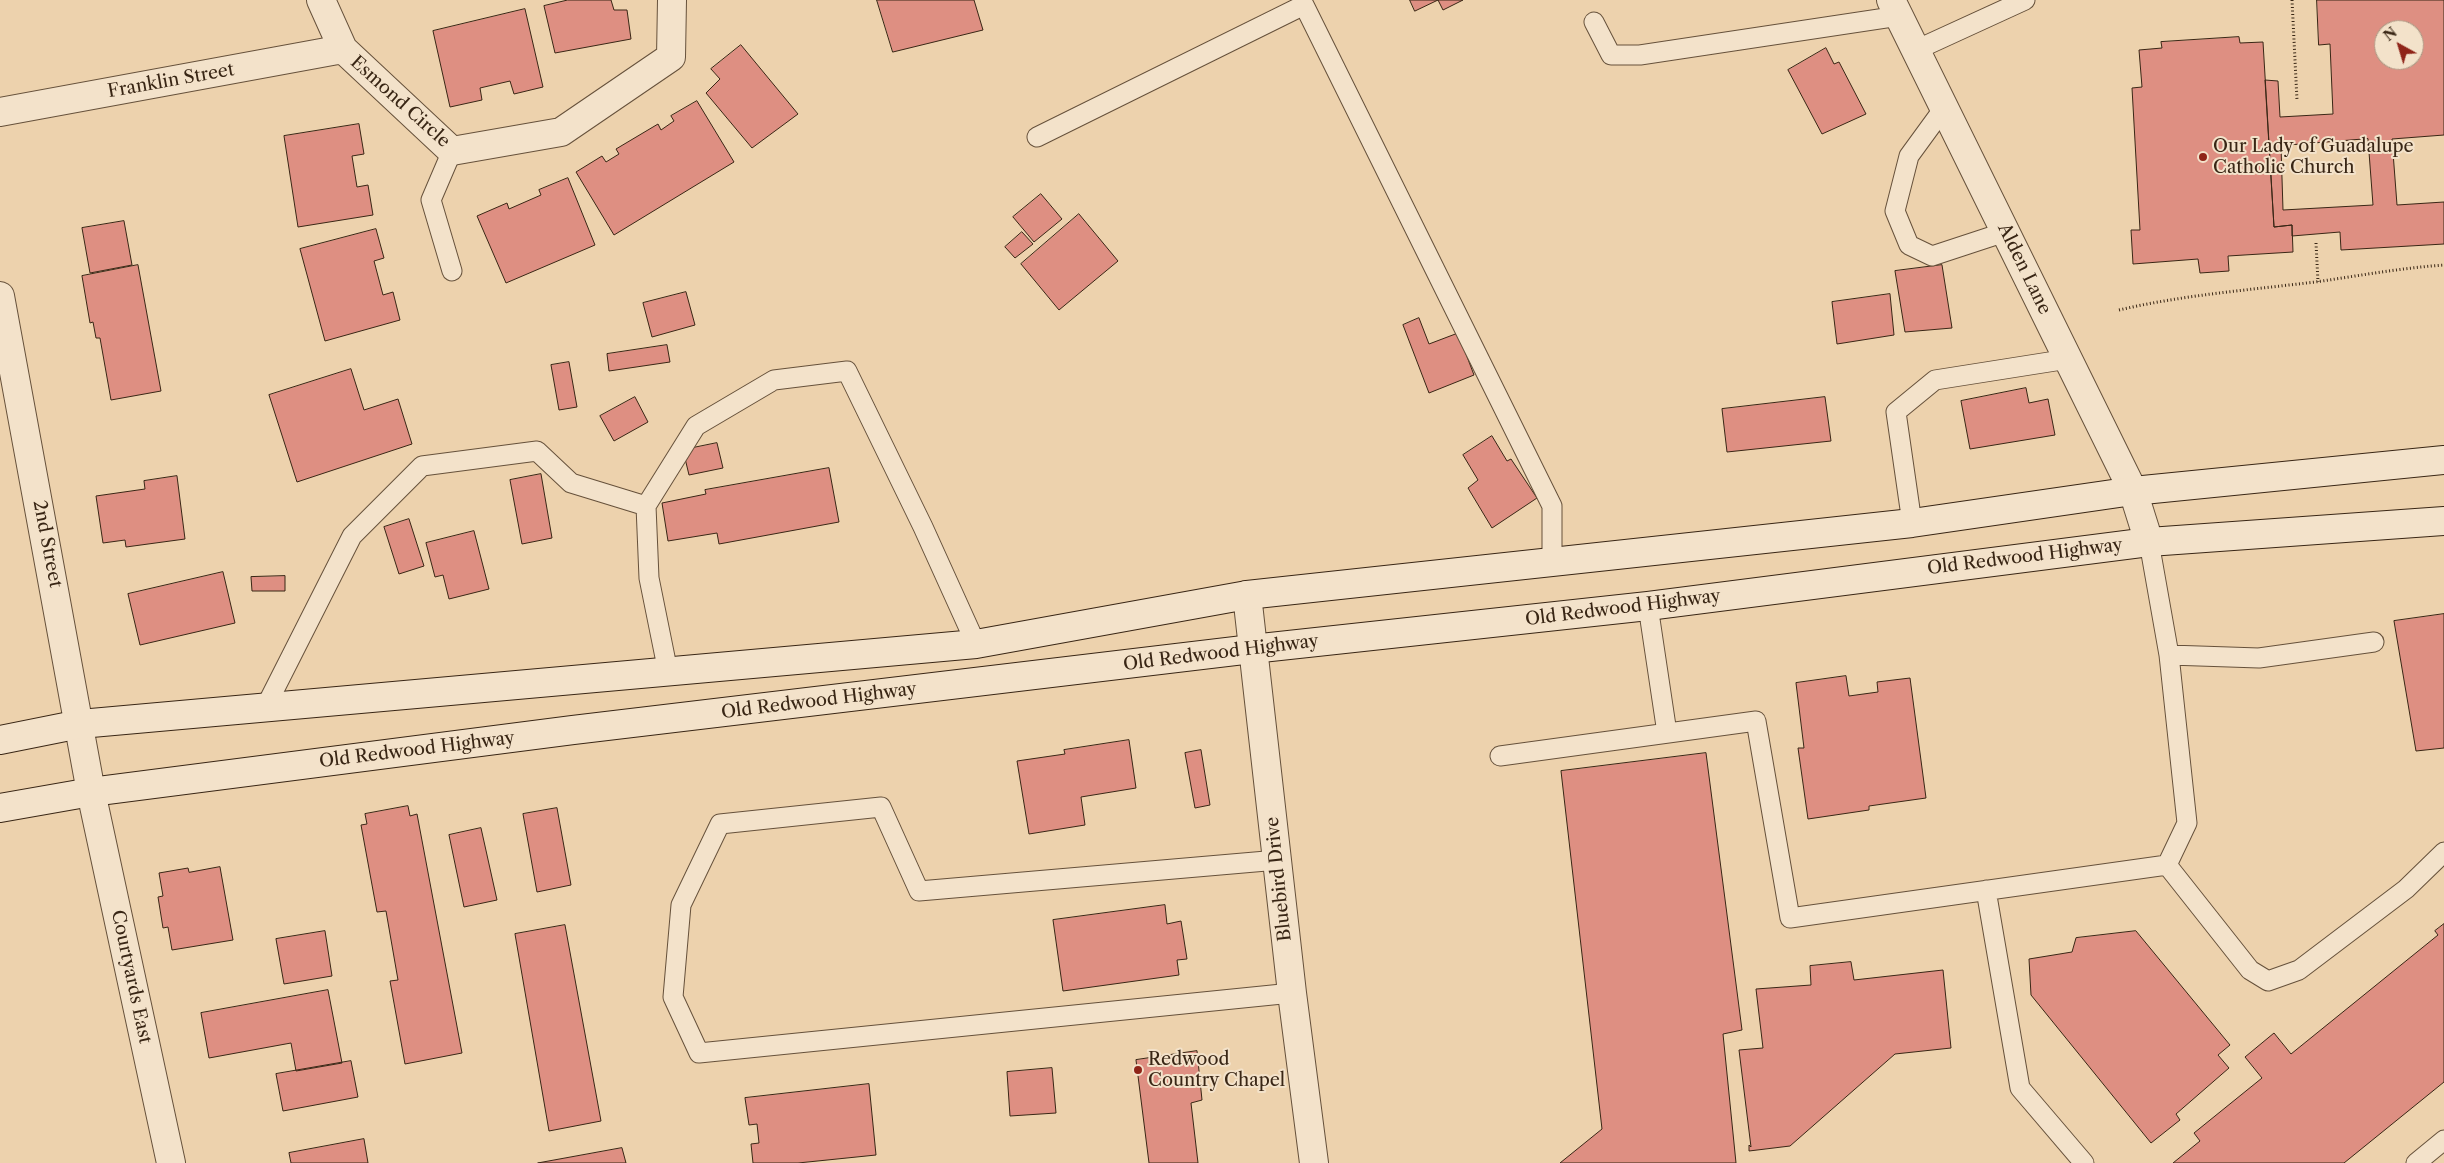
<!DOCTYPE html>
<html>
<head>
<meta charset="utf-8">
<style>
	body { margin:0 }
	#map { position:relative; width:2444px; height:1163px; overflow:hidden; background:#edd2ad; font-family:"Libre Caslon Text",serif }
	canvas { display:block }
	.north { position:absolute; left:2374px; top:20px; width:50px; height:50px; box-sizing:border-box; background:#f3e2ca; border:1px solid #a99782; border-radius:50%; rotate:321deg; font-size:14px; font-weight:700; line-height:20px; text-align:center; color:#392615 }
	.north::after { content:''; display:block; margin:auto; width:18px; height:22px; background:#8f2418; clip-path:polygon(50% 0,100% 100%,50% 72%,0 100%) }
</style>
</head>
<body>
<div id="map">
<canvas width="2444" height="1163"></canvas>
<div class="north">N</div>
</div>
<script>
const g = document.querySelector('canvas').getContext('2d');
g.lineJoin = 'round';
function fill(path, color) { g.fillStyle = color; g.fill(path, 'evenodd'); }
function trace(path, color, width, dash) { g.strokeStyle = color; g.lineWidth = width; g.lineCap = dash ? 'butt' : 'round'; g.setLineDash(dash || []); g.stroke(path); }
function label(font, color, halo, rows, align = 'center') {
  g.font = font + ' "Libre Caslon Text",serif'; g.lineWidth = 4; g.setLineDash([]); g.textBaseline = 'middle'; g.strokeStyle = halo; g.fillStyle = color; for (const [text, x, y, turn = 0] of rows) {
    g.save(); g.translate(x, y); g.rotate((+turn || 0) * Math.PI / 180); g.textAlign = isNaN(turn) ? turn : align; if (halo) g.strokeText(text, 0, 0); g.fillText(text, 0, 0); g.restore();
  }
}
const building = new Path2D(`
	M568,0H611L614,10H627L631,39L555,53L544,6Z
	M877,0H974L983,30L893,52Z
	M1410,0H1463L1443,10L1438,0L1415,11Z
	M2317,0H2444V135L2392,139L2397,205L2444,202V244L2341,250L2340,232L2292,236V225L2274,227L2265,80L2278,81L2280,117L2333,114L2330,44L2319,45ZM2384,30H2414V60H2384ZM2368,139L2373,205L2283,210L2281,146Z
	M525,9L543,87L514,94L510,81L480,88L482,100L450,107L433,31Z
	M2239,37L2240,43L2263,42L2274,227L2292,225L2293,252L2228,256L2229,271L2200,273L2198,259L2133,264L2131,230H2140L2132,88L2142,87L2139,50L2162,48L2161,42Z
	M741,45L798,114L752,148L706,93L720,79L711,69Z
	M1826,48L1834,64L1839,62L1866,114L1822,134L1788,70Z
	M697,101L734,162L614,235L576,172L602,156L606,162L619,154L616,149L658,124L661,130L674,121L671,116Z
	M359,124L364,154L352,156L357,187L368,185L373,215L298,227L284,136Z
	M568,178L595,245L506,283L477,216L507,203L509,209L541,195L539,190Z
	M1041,194L1062,219L1034,242L1013,217Z
	M1079,214L1118,261L1059,310L1021,264Z
	M124,221L132,265L90,273L82,228Z
	M376,229L384,258L374,261L383,295L393,292L400,320L325,341L300,249Z
	M1022,232L1033,244L1015,258L1005,247Z
	M138,265L161,391L111,400L100,338H96L93,322L90,323L82,276Z
	M1942,265L1952,328L1905,332L1895,271Z
	M686,292L695,325L652,337L643,303Z
	M1890,294L1894,335L1837,344L1832,302Z
	M1419,318L1429,344L1458,333L1474,375L1429,393L1403,325Z
	M667,345L670,362L609,371L607,354Z
	M569,362L577,407L559,410L551,365Z
	M351,369L364,410L398,399L412,444L297,482L269,395Z
	M2026,388L2029,403L2048,399L2055,435L1970,449L1961,401Z
	M635,397L648,422L614,441L600,416Z
	M1825,397L1831,441L1727,452L1722,409Z
	M1492,436L1507,461L1511,459L1537,498L1492,528L1468,488L1478,480L1463,455Z
	M717,443L723,468L689,475L683,450Z
	M829,468L839,522L719,544L717,533L668,541L662,503L706,494L705,490Z
	M541,474L552,538L522,544L510,480Z
	M177,476L185,539L126,547L125,540L103,543L96,496L145,489L144,481Z
	M409,519L424,566L399,574L384,527Z
	M474,531L489,589L449,599L443,575L435,577L426,543Z
	M223,572L235,623L140,645L128,594Z
	M285,576V591H252L251,577Z
	M2444,614V748L2416,751L2394,621Z
	M1846,676L1849,696L1878,692L1877,682L1910,678L1926,798L1869,806V810L1808,819L1798,748H1804L1796,683Z
	M1129,740L1136,788L1081,797L1085,825L1029,834L1017,761L1065,754L1064,750Z
	M1201,750L1210,805L1195,808L1185,753Z
	M1706,753L1742,1030L1723,1034L1736,1163H1560L1602,1129L1561,771Z
	M408,806L410,816L417,814L462,1053L405,1064L390,981L398,980L386,911L377,912L361,825L367,824L365,814Z
	M557,808L571,885L537,892L523,814Z
	M481,828L497,900L464,907L449,835Z
	M220,867L233,940L172,950L168,927L163,928L158,897L163,896L159,873L188,868L189,872Z
	M1165,905L1167,924L1181,921L1187,959L1177,960L1179,975L1063,991L1053,920Z
	M2444,924V1082L2344,1163H2173L2200,1141L2194,1133L2262,1078L2245,1057L2274,1033L2291,1054L2438,935L2435,931Z
	M565,925L601,1121L549,1131L515,934Z
	M325,931L332,976L284,984L276,939Z
	M2136,931L2230,1045L2218,1055L2229,1068L2176,1114L2180,1120L2151,1143L2031,995L2029,959L2072,952L2076,938Z
	M1851,962L1854,980L1943,970L1951,1048L1895,1054L1790,1146L1749,1151V1145L1751,1147L1739,1050L1763,1048L1756,989L1811,985L1810,966Z
	M328,990L342,1063L296,1071L291,1043L209,1058L201,1013Z
	M1197,1051L1202,1100L1191,1103L1198,1163H1149L1136,1060Z
	M351,1061L358,1097L283,1111L276,1074Z
	M1052,1068L1056,1113L1010,1116L1007,1072Z
	M869,1084L876,1155L798,1163H753L751,1144L759,1143L757,1124L749,1125L745,1098Z
	M364,1139L368,1163H291L289,1153Z
	M622,1148L626,1163H538Z`);
const path = new Path2D(`
	M2292,0L2297,100
	M2316,243L2318,282
	M2119,310C2183,295 2249,290 2315,282C2358,276 2400,268 2444,265`);
const lane = new Path2D(`
	M1594,22L1611,55H1640L1899,16
	M1916,50L2025,0
	M1944,108L1909,156L1895,211L1909,245L1932,256L2005,232
	M1037,137L1304,5L1552,506V562
	M452,271L431,200L452,151
	M1912,523L1896,412L1935,380L2068,359
	M2149,542L2169,655L2187,823L2167,865
	M1648,606L1667,733
	M2169,655L2259,658L2374,642
	M668,672L649,578L646,506L696,426L774,380L847,371L923,527L976,644
	M265,708L352,536L422,466L537,451L571,483L646,506
	M1500,756L1756,721L1790,918L2167,865L2250,970L2268,981L2299,970L2406,889L2444,852
	M1278,860L919,891L881,807L720,824L681,905L673,997L699,1053L1292,993
	M1986,890L2020,1088L2084,1163
	M2416,1163L2444,1140`);
const street = new Path2D(`
	M321,0L343,49L452,151L561,132L671,57L672,0
	M1891,0L2133,491L2149,542
	M0,112L343,49
	M0,296L91,792L171,1163
	M1247,595L1292,993L1314,1163`);
const secondary = new Path2D(`
	M0,740L80,724L976,644L1247,595L1912,523L2133,491L2444,460
	M0,808L91,792L573,730L1252,649L1648,606L2149,542L2444,521`);
const markers = [
	[2203,157,5,"#8f2418"],
	[1138,1070,5,"#8f2418"]
];
const streetNames = [
	["Franklin Street",171,81,-10],
	["Esmond Circle",400,102,42],
	["Alden Lane",2024,269,64],
	["2nd Street",47,544,79],
	["Old Redwood Highway",2025,557,-7],
	["Old Redwood Highway",1623,608,-7],
	["Old Redwood Highway",1221,653,-7],
	["Old Redwood Highway",819,701,-7],
	["Old Redwood Highway",417,750,-7],
	["Bluebird Drive",1279,879,-96],
	["Courtyards East",131,977,78]
];
const poiNames = [
	["Our Lady of Guadalupe",2213,147],
	["Catholic Church",2213,168],
	["Redwood",1148,1060],
	["Country Chapel",1148,1081]
];
fill(building, '#de8f82');
trace(building, '#392615', 1);
trace(lane, '#66513b', 21);
trace(street, '#66513b', 30);
trace(secondary, '#392615', 30);
trace(path, '#392615', 3, [1, 2.5]);
trace(lane, '#f3e2ca', 19);
trace(street, '#f3e2ca', 28);
trace(secondary, '#f3e2ca', 28);
for (const [x, y, r, color] of markers) { const dot = new Path2D(); dot.arc(x, y, r, 0, 2 * Math.PI); g.fillStyle = color; g.fill(dot); trace(dot, '#f3e2ca', 2); }
label('18px', '#392615', '#f3e2ca', streetNames);
label('18px', '#392615', '#f3e2ca', poiNames, 'left');
</script>
</body>
</html>
